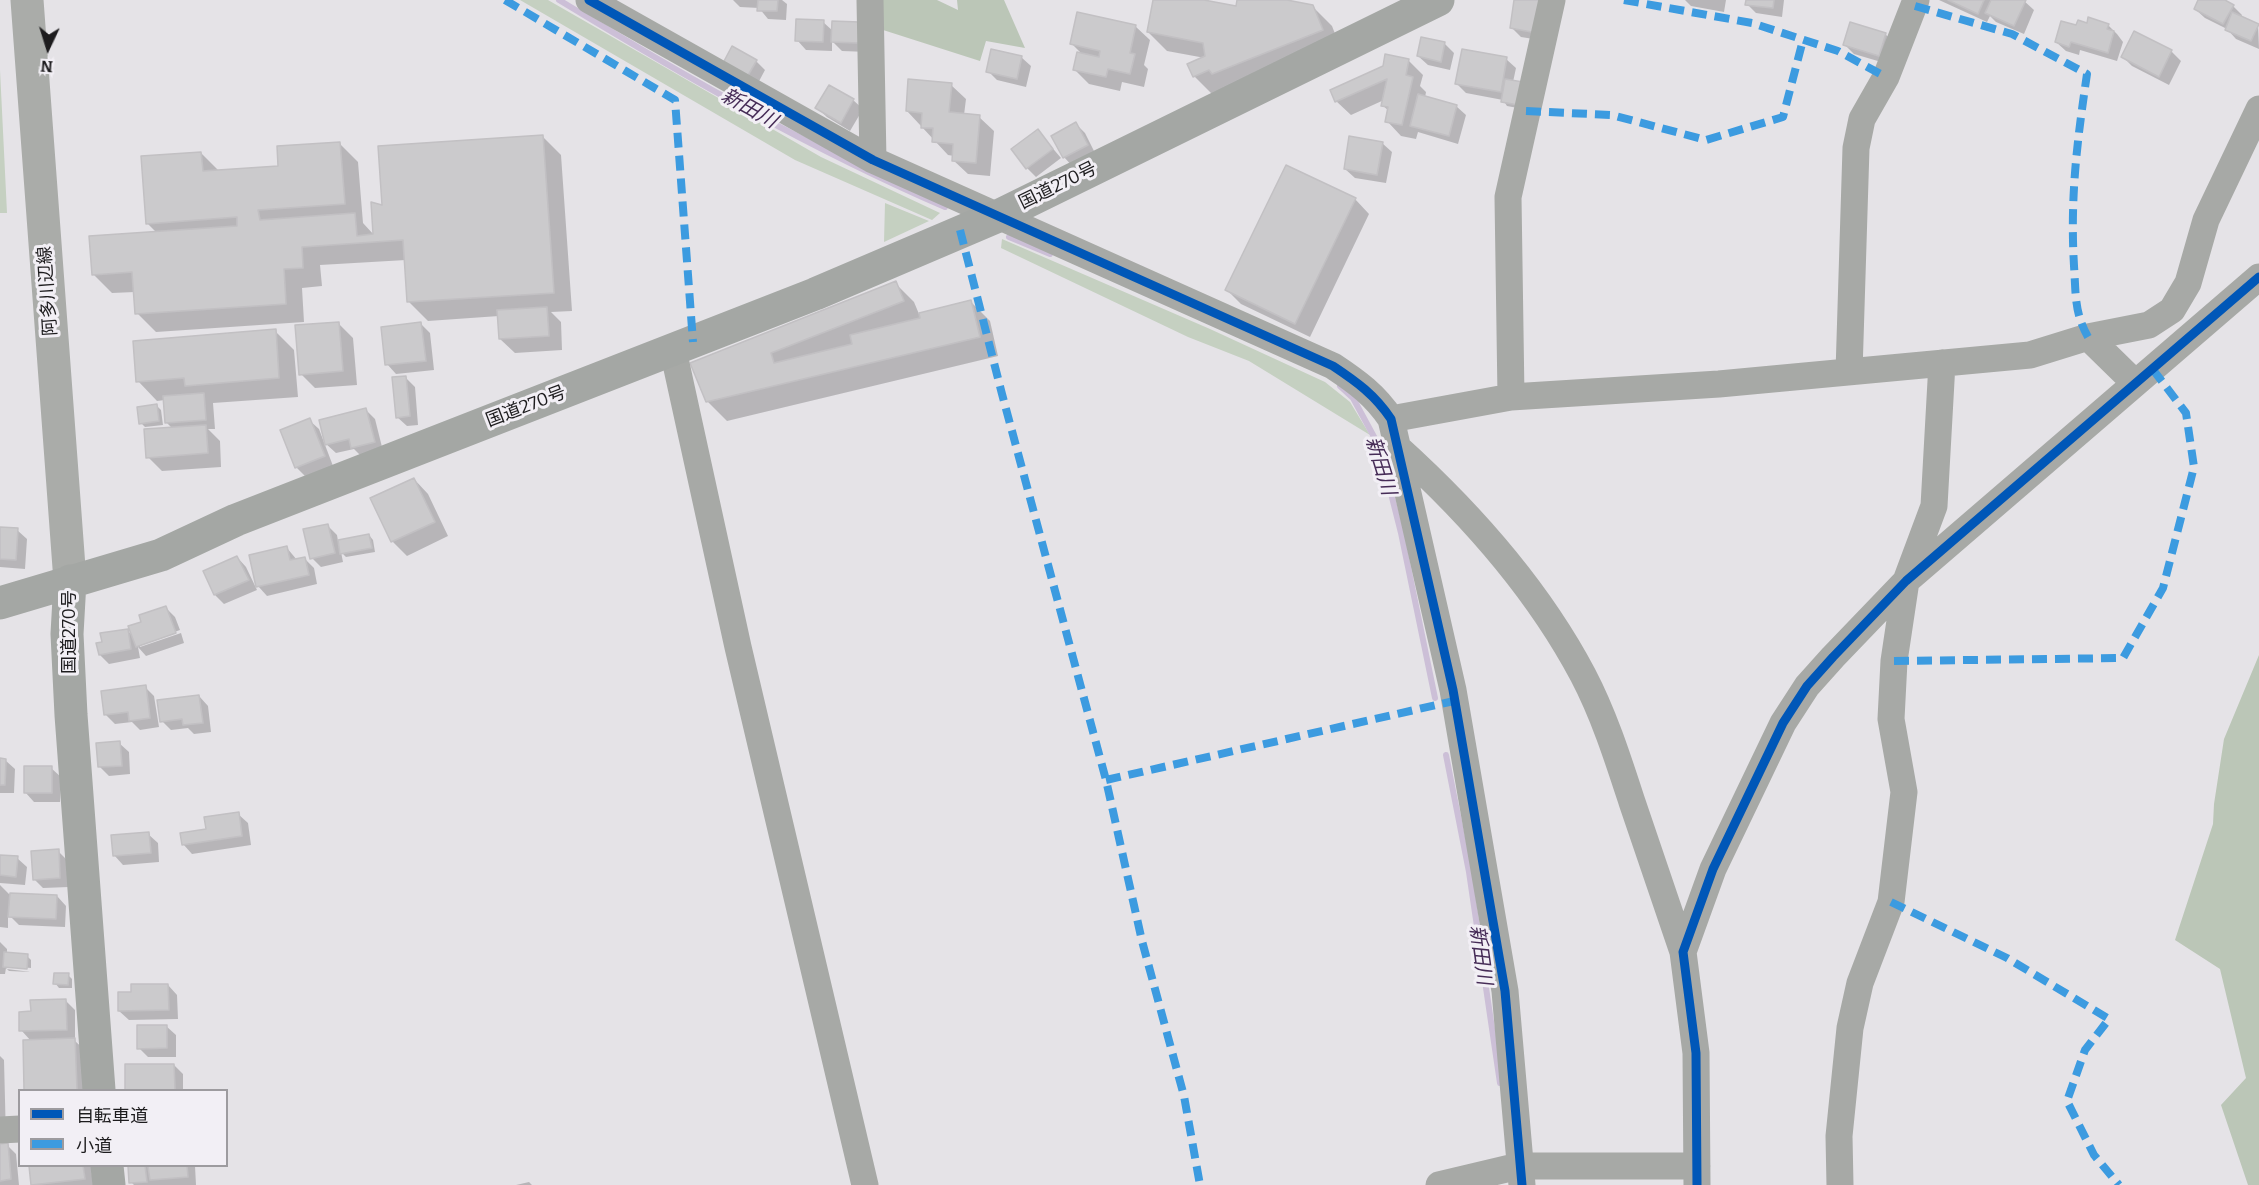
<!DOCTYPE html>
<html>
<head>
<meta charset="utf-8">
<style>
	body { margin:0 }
	#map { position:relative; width:2259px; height:1185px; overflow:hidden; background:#e5e3e7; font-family:Bitter,"Noto Sans JP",serif }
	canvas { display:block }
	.legend { position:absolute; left:18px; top:1089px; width:210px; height:78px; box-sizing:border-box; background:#f2eff5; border:2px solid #9d9b9f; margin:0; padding:8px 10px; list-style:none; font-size:18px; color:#1d1c1e }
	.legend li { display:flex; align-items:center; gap:12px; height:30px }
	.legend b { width:30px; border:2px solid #9d9b9f }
	.north { position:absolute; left:18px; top:18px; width:60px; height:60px; -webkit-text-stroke:4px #f2eff5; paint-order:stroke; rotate:184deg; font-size:16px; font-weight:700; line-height:24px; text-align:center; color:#1d1c1e }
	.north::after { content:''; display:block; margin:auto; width:21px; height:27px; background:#1d1c1e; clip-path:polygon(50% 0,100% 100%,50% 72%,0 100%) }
</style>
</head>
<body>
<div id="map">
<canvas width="2259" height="1185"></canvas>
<ul class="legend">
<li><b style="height:8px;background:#0057b8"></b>自転車道</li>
<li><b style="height:8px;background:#3c9be0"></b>小道</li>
</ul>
<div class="north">N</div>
</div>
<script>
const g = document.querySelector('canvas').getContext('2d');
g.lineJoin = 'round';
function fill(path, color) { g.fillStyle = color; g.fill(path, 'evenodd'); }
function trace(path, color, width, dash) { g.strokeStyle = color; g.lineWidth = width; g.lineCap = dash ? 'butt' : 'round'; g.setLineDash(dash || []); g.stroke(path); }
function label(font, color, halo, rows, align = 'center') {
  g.font = font + ' Bitter,"Noto Sans JP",serif'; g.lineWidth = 6; g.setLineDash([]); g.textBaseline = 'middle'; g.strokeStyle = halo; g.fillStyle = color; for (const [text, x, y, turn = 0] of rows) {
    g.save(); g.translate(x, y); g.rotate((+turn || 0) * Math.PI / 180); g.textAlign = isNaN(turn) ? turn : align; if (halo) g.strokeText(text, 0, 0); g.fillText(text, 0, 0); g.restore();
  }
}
const green = new Path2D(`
	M520,0H548L821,157L940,213L932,220L795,160Z
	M0,70L7,213H0Z
	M885,203L929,221L884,242Z
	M1002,239L1210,329L1325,382L1350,402L1370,435L1249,361L1188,337L1001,248Z`);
const forest = new Path2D(`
	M880,0H937L958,10L957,0H1004L1025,48L986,41L980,61L880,29Z
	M2259,655V1185H2248L2221,1105L2246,1078L2220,969L2175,940L2213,824L2214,804L2224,739Z`);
const shadow = new Path2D(`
	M733,0H782L787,4L786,20L768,19L759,8L740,7Z
	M1154,0H1196L1237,8L1238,0H1279L1312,6L1332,26L1341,49L1213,95L1194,76L1205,58L1167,51L1148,32Z
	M1516,0L1546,41L1521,37L1511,27Z
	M1685,0H1726L1724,12L1691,6Z
	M1747,0H1784L1782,17L1756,13L1747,4Z
	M1939,0H2023L2034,10L2024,34L1996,22L1990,16L1987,22Z
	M2200,0H2222L2233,6L2242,15L2241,18L2258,25L2259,49L2236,39L2227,29L2205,18L2195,9Z
	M823,22L833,31L859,23L868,52L842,51L832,41V51L806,50L797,40Z
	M2088,25H2108L2117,34L2123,42L2117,61L2080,50L2079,55L2066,51L2056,42L2077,27Z
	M1135,26L1150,40L1144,65L1148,69L1144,87L1122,82L1120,91L1089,84L1075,70L1083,55L1071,43Z
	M2135,33L2172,52L2181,61L2169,85L2132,66L2123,57Z
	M1885,34L1895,43L1888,64L1854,54L1845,45Z
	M1444,43L1454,53L1450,70L1428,65L1418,56Z
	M1021,57L1031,66L1026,87L997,80L988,71Z
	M1506,59L1516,68L1513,82L1523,109L1507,106L1503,100L1466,93L1457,84Z
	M1408,60L1423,75L1420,86L1426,92L1425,98L1456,106L1466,115L1458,144L1418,132L1416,139L1401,136L1387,121L1389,111L1382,105L1384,100L1351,115L1336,101Z
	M756,61L765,70L757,85L734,72Z
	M951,85L966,99L964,115L979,117L994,131L990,176L968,174L953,160L954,156L948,155L907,111Z
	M853,100L863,109L850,131L827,117L817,108Z
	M1076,124L1085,133L1096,155L1073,167L1064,157Z
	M1038,131L1061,158L1036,177L1027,168Z
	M542,136L561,155L572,311L551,312L561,322L562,350L515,353L500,339L499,316L428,321L409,302L406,260L320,265L322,286L302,288L304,322L156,332L137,313L135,292L112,293L93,274L157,233L147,223L201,153L219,171L279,167L339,143L358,162L363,223L374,235L384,207Z
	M1382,143L1392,152L1386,183L1355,178L1345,169Z
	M1355,199L1369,214L1310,337L1241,304L1227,290Z
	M895,283L914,302L919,314L971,302L990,321L998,356L727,421L708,402L692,363Z
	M338,323L353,338L357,385L315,388L301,374Z
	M421,324L430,333L434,370L396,374L387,364Z
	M275,331L294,350L298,397L213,403L215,429H208L220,441L221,467L162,471L148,457L173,429L166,422L165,400L157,401L138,381Z
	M405,377L415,387L418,425L407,426L397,417Z
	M156,405L161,410L163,425L145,427L141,423Z
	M366,410L375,419L383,451L362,457L354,449L336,453L325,443Z
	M309,420L319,429L333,466L305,476L296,467Z
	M414,479L428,494L448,536L407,556L393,542L372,499Z
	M327,525L337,535L338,541L369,535L373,540L375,552L346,557L341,552L343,562L321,567L312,558Z
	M0,529L17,530L27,539L25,569L0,567Z
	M287,548L297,560L304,558L314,568L317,584L267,596L258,586Z
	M237,557L246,567L257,590L224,604L215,595Z
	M166,608L175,617L180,630L140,644V647L181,633L184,643L146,656L138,647L140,658L109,664L100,655L127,630L133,636L143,623Z
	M145,687L154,696L159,727L140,730L132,722L115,724L105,714Z
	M199,696L208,706L211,732L194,734L188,728L171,730L162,721Z
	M119,743L129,752L130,774L109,776L99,766Z
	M0,760H5L15,769L14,793H0Z
	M51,768L61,777L60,802H34L25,792Z
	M238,814L248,823L251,845L192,854L183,844Z
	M148,834L158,843L159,862L123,865L114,855Z
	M58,851L67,860L69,887L43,888L34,879Z
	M0,856L17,858L27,867L25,885L0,883Z
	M0,885L9,894L57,896L66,906L65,927L19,925L8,914V928L0,927Z
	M0,942L7,949V954L27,956L31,960V968L7,966V969L31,972L9,971L6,968L5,974H0Z
	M68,975L72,979V988H59L55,983Z
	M168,985L177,995L178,1019L129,1020L119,1011L133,994Z
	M66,1001L75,1010V1041L89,1054L90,1090H26L25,1041H31L21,1030L32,1013Z
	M166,1026L176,1035V1057H148L139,1048Z
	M0,1056L4,1060L6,1139H0Z
	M174,1065L183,1074V1090H127L126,1066Z
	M0,1145H7L16,1154L19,1185H0Z
	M30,1166H91L93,1185H33Z
	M129,1166H195L196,1185H134L131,1182Z
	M529,1182L532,1185H516Z`);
const stream = new Path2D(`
	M559,0C684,76 811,149 945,207
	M1009,237L1050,254
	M1340,386L1353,398L1379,446L1401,533L1435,698
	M1446,755L1469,872L1500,1083`);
const building = new Path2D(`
	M758,0H778L777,11H757Z
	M1153,0H1204L1236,6L1237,0H1287L1313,5L1323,30L1212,74L1209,70L1193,77L1187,64L1205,56L1203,43L1147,32Z
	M1514,0H1542L1537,33L1510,28Z
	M1746,0H1774L1773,8L1745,5Z
	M1948,0H1984L1978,14Z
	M1991,0H2026L2014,26L1985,13Z
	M2198,0H2225L2234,5L2223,24L2194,9Z
	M1077,12L1136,25L1130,53L1135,54L1130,74L1108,69L1106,77L1073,70L1077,52L1099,57L1100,51L1070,44Z
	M2232,12L2259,24L2251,41L2225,30Z
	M2088,17L2109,24L2107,29L2114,31L2108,53L2071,42L2069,47L2055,42L2061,21L2076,25L2078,20L2087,23Z
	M796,19L824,20L823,42L795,41Z
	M832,21L860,22L859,43L831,42Z
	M1850,22L1886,33L1879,56L1843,45Z
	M2134,31L2172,50L2159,77L2121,57Z
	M1421,37L1445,42L1441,62L1417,56Z
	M732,46L757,60L747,77L723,63Z
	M991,49L1022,56L1017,79L986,72Z
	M1462,49L1507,57L1501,92L1455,84Z
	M1385,54L1409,59L1406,75L1413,77L1402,125L1385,122L1388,107L1381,106L1387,79L1335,102L1330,90L1383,66Z
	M908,79L952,83L949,112L980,115L976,163L952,161L953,144L932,142L933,128H921L922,113L906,111Z
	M1505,79L1523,82L1519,105L1501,102Z
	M829,85L854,99L841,123L815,108Z
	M1418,94L1457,105L1449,136L1410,126Z
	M1076,122L1088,145L1063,158L1051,136Z
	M1038,129L1053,149L1026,169L1011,149Z
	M543,135L554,293L407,302L403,240L302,247L303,268L284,269L286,304L135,314L132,272L92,275L89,236L237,226V217L146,224L141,156L201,152L203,171L278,166L277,146L340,142L345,204L258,210L260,220L355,213L357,236L373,234L371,202L382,205L378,146Z
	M1349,136L1383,142L1377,175L1344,169Z
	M1286,165L1356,198L1295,324L1225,290Z
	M896,281L904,301L771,353L774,363L852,344L850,335L920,318L919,313L971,300L980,337L706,402L690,363Z
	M547,307L549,336L499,339L497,310Z
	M339,322L343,371L299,375L295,325Z
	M421,322L426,361L385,365L381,327Z
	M276,329L279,378L185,386L184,378L136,382L133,341Z
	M406,376L410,416L396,418L392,377Z
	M204,393L206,420L165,423L163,396Z
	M157,404L159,421L139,424L137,407Z
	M366,408L375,442L351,448L349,439L325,445L319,420Z
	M310,418L325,456L295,468L280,430Z
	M206,425L208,453L146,458L144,429Z
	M414,478L435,522L391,542L370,498Z
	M328,524L335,553L310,559L303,529Z
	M0,527L18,528L16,560L0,559Z
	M369,534L372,548L340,554L338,540Z
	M287,546L290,560L305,557L309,575L256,587L249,555Z
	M237,556L249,580L214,595L203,571Z
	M166,606L176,633L136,647L128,626L141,622L139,615Z
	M128,629L131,649L99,655L96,643L102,642L100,633Z
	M146,685L150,718L129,721L128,712L104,715L101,691Z
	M199,695L203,723L183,725L182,719L160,722L157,700Z
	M120,741L122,766L98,767L96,743Z
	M0,758L6,759L5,785H0Z
	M24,766H52V793H24Z
	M239,812L242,836L182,845L180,833L206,829L204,817Z
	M149,832L151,853L113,856L111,835Z
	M59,849L60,878L33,880L31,851Z
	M0,855L18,856L16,877L0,875Z
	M10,893L57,895L56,919L8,917Z
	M4,952L28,954L27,969L3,967Z
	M54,973H69L68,985L53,984Z
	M131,984H168L169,1010L118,1011V992H131Z
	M66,999L67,1030L19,1031V1012L31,1011L30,1000Z
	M137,1025H167V1048L137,1049Z
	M75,1038L77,1090H24L23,1040Z
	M125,1064H174L175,1090H125Z
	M8,1143L11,1179L0,1181V1144Z
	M29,1166H83L85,1179L31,1185Z
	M128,1166H145L147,1182L129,1183Z
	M148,1166H187L188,1177L150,1180Z`);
const minor = new Path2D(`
	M589,0L873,160L1333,366C1357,382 1375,395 1391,419L1453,690L1505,991L1522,1185
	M870,0L873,160
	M2088,337L2134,382
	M673,350L738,647L865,1185
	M1849,372L1856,148L1862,119L1886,77L1916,0
	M1511,397L1508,197L1552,0
	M1391,419L1511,397L1719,384L2030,355L2088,337L2149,325L2172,310L2188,283L2206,220L2259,109
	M1397,447C1470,513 1537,588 1583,675C1604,715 1618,759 1632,802C1649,852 1666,902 1683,952
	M0,1130L20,1129
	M1439,1185L1519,1166H1697
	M1697,1185L1696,1053L1683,952L1713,869L1783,723L1807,686L1833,657L1906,581L2259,277
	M1840,1185L1839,1136L1850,1028L1860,983L1891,902L1904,792L1891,719L1894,661L1906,581L1934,506L1942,363`);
const major = new Path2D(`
	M27,0L70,581`);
const highway = new Path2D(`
	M70,581L67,634L71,715L99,1090
	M0,603L161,555L236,520L815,294L998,216L1438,0
	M107,1166L109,1185`);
const quiet = new Path2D(`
	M505,0L675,100L693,342
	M1624,0L1752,23L1838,51L1886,77
	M1915,6L2012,34L2087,74C2077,142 2070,197 2074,266C2076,294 2074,312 2088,337
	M1526,111L1612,115L1706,140L1783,117L1803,40
	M960,230L1002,394L1106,780L1142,941L1184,1096L1200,1185
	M1894,661L2123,658L2163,588L2194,467L2186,413L2151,367
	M1106,780L1454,701
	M1891,902L2007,958L2109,1019L2085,1050L2067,1101L2094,1155L2119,1185`);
const cycleway = new Path2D(`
	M589,0L873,160L1333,366C1357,382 1375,395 1391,419L1453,690L1505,991L1522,1185
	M1697,1185L1696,1053L1683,952L1713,869L1783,723L1807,686L1833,657L1906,581L2259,277`);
const streetNames = [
	["国道270号",1058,186,-26],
	["阿多川辺線",48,291,-94],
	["国道270号",526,407,-21],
	["国道270号",70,632,-90]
];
const waterNames = [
	["新田川",749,109,29],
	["新田川",1380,466,73],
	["新田川",1480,955,82]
];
fill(green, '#c5d0c1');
fill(forest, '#bbc6b7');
fill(shadow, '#0003');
trace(stream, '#ccbfd7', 6);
fill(building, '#cbcacc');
trace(building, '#c2c0c3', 1.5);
trace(minor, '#a7a9a6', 27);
trace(major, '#aaaca9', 33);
trace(highway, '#a4a7a4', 33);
trace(quiet, '#3c9be0', 8, [15, 8]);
trace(cycleway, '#0057b8', 9);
label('18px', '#1d1c1e', '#f2eff5', streetNames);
label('italic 20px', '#462c57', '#f2eff5', waterNames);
</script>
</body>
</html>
